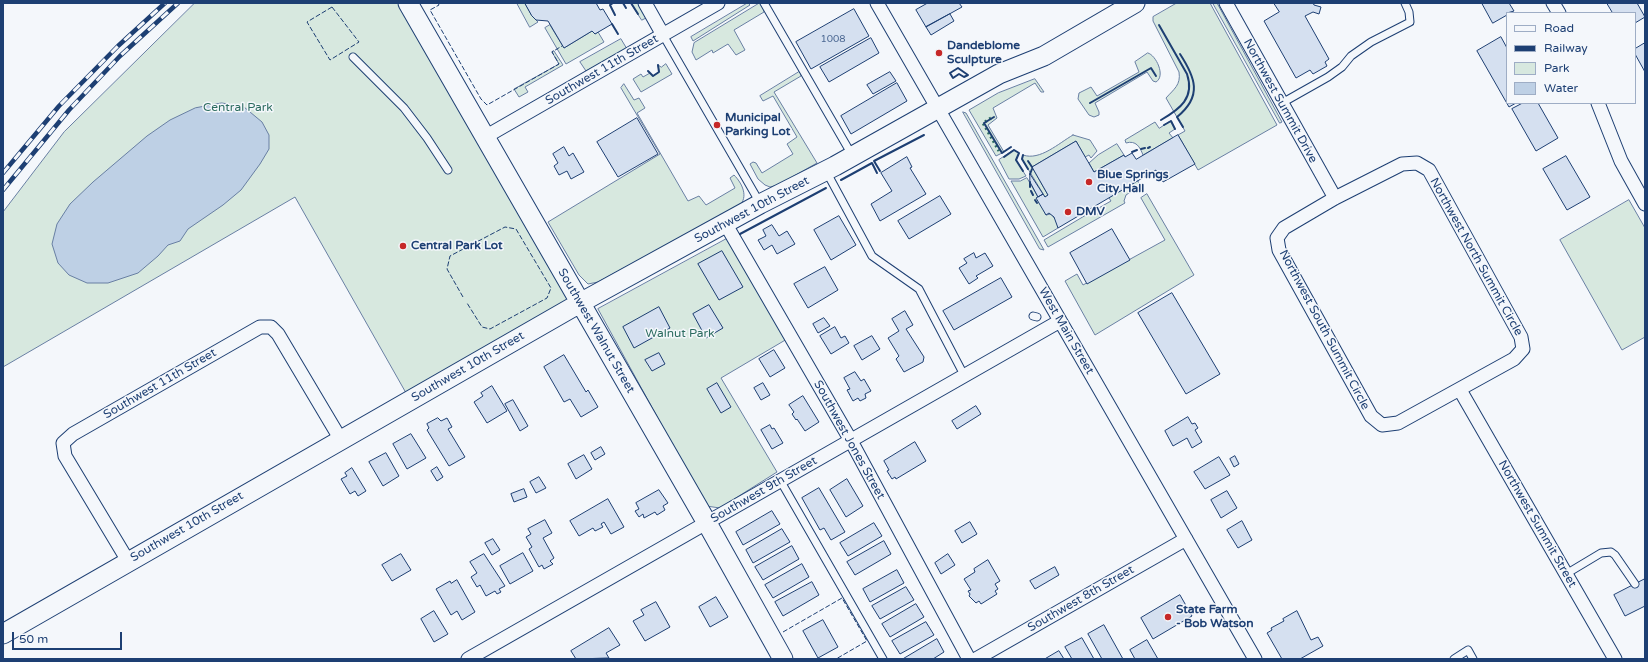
<!DOCTYPE html>
<html>
<head>
<meta charset="utf-8">
<style>
	body { margin:0 }
	#map { position:relative; width:1648px; height:662px; overflow:hidden; background:#f4f7fb; font-family:"Varela Round",sans-serif }
	canvas { display:block }
	.frame { position:absolute; inset:0; border:4px solid #1d3f73; pointer-events:none }
	.legend { position:absolute; left:1506px; top:12px; width:130px; height:92px; box-sizing:border-box; background:#f4f7fb; border:1px solid #9eadc5; margin:0; padding:5px 7px; list-style:none; font-size:12px; color:#1d3f73 }
	.legend li { display:flex; align-items:center; gap:8px; height:20px }
	.legend b { width:20px; border:1px solid #9eadc5 }
	.scale { position:absolute; left:12px; top:632px; width:110px; height:18px; box-sizing:border-box; border:2px solid #1d3f73; border-top:0; padding-left:5px; font-size:12px; line-height:14px; white-space:nowrap; color:#1d3f73; -webkit-text-stroke:3px #f4f7fb; paint-order:stroke }
</style>
</head>
<body>
<div id="map">
<canvas width="1648" height="662"></canvas>
<div class="frame"></div>
<ul class="legend">
<li><b style="height:5px;background:#f4f7fb"></b>Road</li>
<li><b style="height:5px;background:#1d3f73"></b>Railway</li>
<li><b style="height:11px;background:#d7e8df"></b>Park</li>
<li><b style="height:11px;background:#bed0e5"></b>Water</li>
</ul>
<div class="scale">50 m</div>
</div>
<script>
const g = document.querySelector('canvas').getContext('2d');
g.lineJoin = 'round';
function fill(path, color) { g.fillStyle = color; g.fill(path, 'evenodd'); }
function trace(path, color, width, dash) { g.strokeStyle = color; g.lineWidth = width; g.lineCap = dash ? 'butt' : 'round'; g.setLineDash(dash || []); g.stroke(path); }
function label(font, color, halo, rows, align = 'center') {
  g.font = font + ' "Varela Round",sans-serif'; g.lineWidth = 3; g.setLineDash([]); g.textBaseline = 'middle'; g.strokeStyle = halo; g.fillStyle = color; for (const [text, x, y, turn = 0] of rows) {
    g.save(); g.translate(x, y); g.rotate((+turn || 0) * Math.PI / 180); g.textAlign = isNaN(turn) ? turn : align; if (halo) g.strokeText(text, 0, 0); g.fillText(text, 0, 0); g.restore();
  }
}
const green = new Path2D(`
	M195,3H408L580,303L410,400L295,197L3,367V212L64,132Z
	M517,3H525L532,16L538,22L530,27Z
	M631,3H638L646,18L642,20Z
	M748,3L750,5L693,41L691,37Z
	M760,3L764,9V12L734,30L745,50L736,55L728,44L713,53L712,50L696,60L692,52L694,43Z
	M1177,3H1210L1277,125L1198,170L1178,135L1185,131L1166,98C1174,89 1181,85 1179,72L1153,21V17Z
	M1213,3H1217L1282,122L1280,123Z
	M550,25L564,48L592,31L595,34L598,32L604,42L566,64L545,28Z
	M621,39L627,49L586,71L580,62Z
	M554,51L563,65L525,87L528,92L519,97L514,89L559,64L552,52Z
	M1148,53C1156,55 1166,76 1156,82L1153,81L1147,72L1095,103L1099,112V115L1094,117L1089,115L1078,99L1079,93L1091,87L1097,96L1139,72L1135,62Z
	M666,64L672,74L641,92L633,79L641,74L643,77L650,73L653,76L659,72L658,65L661,67Z
	M799,72L801,74V76L774,92L817,163L778,185L770,187L765,185L758,179L750,164L753,162L756,163L762,173L793,154L787,144L797,137L773,96L763,101L760,96Z
	M1035,79L1044,92H1041L1035,83L993,108L997,118L988,125L1004,152L996,156L969,110L998,93Z
	M624,84L634,100L639,98L645,108L637,113L688,201L699,196L706,205L735,188L730,178L734,175C742,183 749,197 739,206L598,282L588,284L579,275L548,222L660,154L621,88Z
	M963,112L966,113L1044,250L1040,249Z
	M1171,121L1175,129L1169,133L1173,138L1143,155C1140,147 1136,140 1126,143L1125,140L1155,122L1159,128Z
	M1073,135L1090,140L1097,151L1091,158L1089,155L1085,157L1076,141L1032,167L1048,195L1045,197L1022,159L1023,155C1040,161 1059,143 1073,135Z
	M1117,144L1124,155L1094,172L1089,163L1098,155Z
	M1014,150L1019,153L1016,160L1026,176L1019,179H1009L999,160Z
	M1027,178L1038,197L1046,215L1051,214L1057,221L1058,228L1043,237L1011,181H1020Z
	M1138,181L1139,184L1138,187L1126,195L1124,201L1125,203L1048,247L1044,240L1091,212L1094,216L1099,213L1097,209L1111,201L1109,198Z
	M1147,194L1194,275L1095,335L1065,281L1077,274L1083,285L1165,240L1141,198Z
	M1629,200L1645,228V337L1622,350L1560,240Z
	M732,236L787,339L721,378L777,472L720,508L706,506L598,309Z`);
const water = new Path2D(`
	M222,103L244,107L262,122L269,135V149L260,164L241,190L223,205L188,229L180,241L168,245L158,256L138,273L108,283H87L69,275L58,263L52,244L57,224L70,204L93,182L147,136L170,120L195,108Z`);
const building = new Path2D(`
	M525,3H596L600,10L603,9L612,24L595,34L592,31L564,48L548,21L536,20L532,16Z
	M928,3H959L962,7L926,27L916,10Z
	M1274,3H1313L1314,5L1321,7L1319,14L1313,12L1305,16L1329,59L1325,62L1327,66L1313,74L1310,70L1296,78L1264,21L1279,12Z
	M1482,3H1509L1514,11L1507,13V15L1493,23Z
	M1607,3H1637L1645,17L1635,23V13H1613Z
	M854,9L869,36L811,69L796,42Z
	M950,14L954,21L931,35L926,27Z
	M1501,37L1507,48V103H1516L1509,107L1477,51Z
	M871,38L879,53L829,82L820,67Z
	M1645,43V72L1635,54V49Z
	M890,72L896,81L873,94L867,85Z
	M897,83L907,101L851,134L841,116Z
	M1523,103H1538L1558,138L1536,151L1512,109Z
	M637,118L658,154L618,177L597,142Z
	M1178,135L1195,164L1163,182L1156,170L1058,228L1054,217L1049,213L1046,215L1036,198L1043,194L1045,197L1048,195L1032,167L1076,141L1094,172L1124,155L1125,157L1132,153L1136,159Z
	M564,147L569,156L573,153L584,172L571,179L567,171L559,175L554,166L558,163L553,154Z
	M1566,156L1590,197L1567,210L1543,169Z
	M907,157L912,167L910,168L926,194L880,221L871,204L892,191L881,173Z
	M1030,174L1043,194L1038,197L1030,182Z
	M940,196L951,214L909,239L898,221Z
	M839,216L856,245L831,260L814,230Z
	M772,225L779,236L787,231L795,244L777,254L772,245L764,250L758,240L766,236L763,230Z
	M1112,229L1130,260L1087,284L1070,253Z
	M722,251L743,287L719,300L698,264Z
	M974,253L976,258L985,253L993,266L976,276L978,278L969,284L959,268L967,263L964,259Z
	M825,267L838,290L808,308L794,284Z
	M1001,278L1012,297L954,330L943,311Z
	M1172,293L1220,374L1186,394L1138,313Z
	M709,305L723,328L706,338L693,314Z
	M659,307L670,328L634,348L623,327Z
	M905,311L913,325L906,329L924,357L923,362L904,372L896,359L899,356L888,338L899,331L892,319Z
	M824,318L830,326L818,333L813,324Z
	M835,327L841,338L845,336L849,343L831,354L820,336Z
	M872,336L880,349L862,360L854,346Z
	M774,350L785,368L770,377L759,359Z
	M659,353L665,364L652,371L645,360Z
	M564,355L586,392L588,390L598,407L581,417L570,399L564,402L544,367Z
	M855,372L861,381L864,379L871,391L865,394L866,398L860,401L858,398L853,401L847,390L850,389L844,378Z
	M717,383L731,407L721,413L707,389Z
	M763,383L770,395L761,400L754,388Z
	M492,386L507,411L487,423L474,402L483,396L481,393Z
	M803,396L819,422L805,431L797,419L796,420L792,414L794,412L789,405Z
	M513,400L528,426L520,431L505,404Z
	M976,406L981,414L957,429L952,421Z
	M1188,417L1192,424L1195,423L1198,428L1195,430L1202,442L1192,448L1187,438L1173,446L1165,431Z
	M438,418L441,421L447,418L452,427L448,429L465,457L449,466L427,430L429,428L427,424Z
	M770,425L772,429L774,428L783,443L772,449L761,430Z
	M411,434L426,458L407,469L393,444Z
	M915,442L926,461L896,479L895,477L892,479L887,471L889,470L884,461Z
	M601,447L605,454L595,460L591,453Z
	M386,453L399,476L383,486L369,462Z
	M584,455L592,469L576,479L568,464Z
	M1235,456L1239,464L1234,467L1230,459Z
	M1219,457L1230,475L1205,489L1194,472Z
	M437,467L443,477L437,481L431,471Z
	M352,468L366,491L358,496L355,491L350,494L341,479L347,476L345,473Z
	M539,477L546,488L536,493L530,482Z
	M847,479L863,506L846,517L830,490Z
	M819,488L845,532L831,540L824,528L820,530L802,498Z
	M524,489L527,497L514,502L511,494Z
	M659,490L668,503L663,506L665,510L657,515L655,512L644,518L643,514L639,517L635,511L639,509L636,503Z
	M1227,491L1237,508L1221,518L1211,500Z
	M608,499L624,527L611,534L604,522L601,524L603,527L595,531L593,528L579,536L570,521Z
	M772,511L780,524L743,545L736,532Z
	M545,520L552,533L543,538L554,558L550,561L553,564L544,569L542,565L539,567L529,549L532,547L526,537L531,534L528,529Z
	M1242,521L1252,540L1238,548L1227,530Z
	M970,522L977,534L962,543L955,531Z
	M874,523L882,536L848,556L840,543Z
	M782,529L790,542L753,563L746,550Z
	M493,539L500,550L492,555L485,543Z
	M884,541L891,554L855,575L847,562Z
	M792,546L799,559L763,580L755,567Z
	M523,553L533,571L510,584L500,566Z
	M401,554L411,570L392,581L382,565Z
	M484,554L505,586L499,589L501,592L497,594L495,591L486,596L480,585L477,587L471,577L477,573L470,562Z
	M948,554L955,565L941,574L935,563Z
	M988,560L1000,581L995,584L998,589L995,591L997,594L981,604L979,601L976,603L969,596L970,594L968,591L971,590L964,579L975,572L974,569Z
	M802,564L809,577L773,598L765,585Z
	M1055,567L1059,575L1035,589L1030,581Z
	M897,570L904,583L870,602L863,589Z
	M1645,579V606L1625,616L1614,595Z
	M457,580L475,612L462,620L457,611L451,615L436,589L450,581L451,583Z
	M812,582L819,595L783,616L775,602Z
	M906,587L914,600L880,619L872,606Z
	M1180,595L1192,616L1153,639L1141,618Z
	M716,597L728,617L710,627L699,607Z
	M656,602L670,627L645,641L633,621L644,615L641,610Z
	M916,604L924,617L890,637L882,624Z
	M434,611L448,634L434,642L421,619Z
	M1297,611L1311,640L1318,637L1323,646L1300,659H1282L1267,633L1272,630L1271,628L1284,621L1283,619Z
	M823,620L838,647L818,658L803,631Z
	M926,622L934,635L900,654L892,641Z
	M1104,625L1123,659H1102L1088,634Z
	M609,628L620,645L606,653L609,658L576,659L571,651Z
	M1082,638L1094,659H1072L1065,647Z
	M937,639L944,652L933,659H903Z
	M1147,640L1158,659H1135L1130,650Z
	M1059,651L1064,659H1045Z`);
const lane = new Path2D(`
	M764,3L852,155
	M663,35L760,203
	M353,57L404,108L427,138L448,170
	M1282,103L1328,77L1342,67L1351,56L1371,42L1410,22L1409,12L1405,3
	M826,171L872,256L919,289L964,375
	M1033,316L1037,317
	M780,480L883,659
	M1566,574L1601,553L1611,552L1615,555L1635,584
	M1454,659L1468,650L1473,659`);
const street = new Path2D(`
	M645,3L663,35
	M877,3L1255,659
	M1226,3L1335,198
	M1553,3L1559,13
	M1598,103L1621,161L1645,204
	M485,137L718,3
	M1417,163L1429,170L1521,337L1523,349L1514,359L1398,423L1382,425L1371,416L1279,250L1277,238L1284,228L1335,198L1402,164Z
	M725,223L850,439L969,659
	M1460,390L1615,659
	M128,561L65,456L63,443L73,434L260,327H271L278,334L341,440
	M468,659L1060,321
	M976,659L1186,539`);
const secondary = new Path2D(`
	M408,3L707,523L783,659
	M3,634L580,303L760,204L835,166L999,74L1044,56L1135,3`);
const rail = new Path2D(`
	M3,173L59,106L118,46L165,3
	M3,190L69,110L120,56L178,3`);
const hedge = new Path2D(`
	M991,118L983,123L999,151`);
const fence = new Path2D(`
	M438,3L439,5L430,10L481,99L487,105L559,64L552,52L562,46
	M332,7L359,42L330,60L307,22Z
	M463,297L447,269L450,256L505,227L516,229L551,288L547,298L490,329L482,327L467,303
	M783,632L842,598L867,641L836,659`);
const wall = new Path2D(`
	M613,3L610,5L615,15
	M623,3L626,8
	M631,3L638,14
	M612,24L618,34
	M1159,25L1187,74C1195,98 1180,109 1161,120
	M1180,54C1195,77 1203,96 1177,117L1183,127
	M958,68L968,75L964,77L959,74L953,78L950,73Z
	M648,71L653,76L659,72L658,65
	M1090,103L1151,68L1156,76
	M994,117L984,123L1002,153L1011,147
	M1164,125L1171,121L1175,129
	M1148,148L1150,147
	M1141,149L1145,148
	M1132,152L1137,150
	M1023,155L1022,159L1028,169
	M1004,157L1014,150L1019,153L1016,160L1023,171
	M1028,161L1032,167
	M880,171L874,161L924,135
	M1030,174L1032,169
	M841,180L872,163L877,173
	M1030,182V187
	M1031,191L1033,195
	M1035,200L1037,203
	M740,234L826,188`);
const markers = [
	[939,53,4,"#c62828"],
	[717,125,4,"#c62828"],
	[1089,182,4,"#c62828"],
	[1068,212,4,"#c62828"],
	[403,246,4,"#c62828"],
	[1168,617,4,"#c62828"]
];
const numberNames = [
	["1008",833,39]
];
const poiNames = [
	["Dandeblome",947,46],
	["Sculpture",947,60],
	["Municipal",725,118],
	["Parking Lot",725,132],
	["Blue Springs",1097,175],
	["City Hall",1097,189],
	["DMV",1076,212],
	["Central Park Lot",411,246],
	["State Farm",1176,610],
	["- Bob Watson",1176,624]
];
const streetNames = [
	["Southwest 11th Street",602,70,-30],
	["Northwest Summit Drive",1280,101,61],
	["Southwest 10th Street",752,210,-28],
	["Northwest North Summit Circle",1476,257,61],
	["Northwest South Summit Circle",1324,330,62],
	["Southwest Walnut Street",596,331,60],
	["West Main Street",1066,331,60],
	["Southwest 10th Street",468,367,-30],
	["Southwest 11th Street",160,384,-30],
	["Southwest Jones Street",849,440,61],
	["Southwest 9th Street",764,490,-30],
	["Northwest Summit Street",1537,524,60],
	["Southwest 10th Street",187,527,-30],
	["Southwest 8th Street",1081,599,-30]
];
const parkNames = [
	["Central Park",238,108],
	["Walnut Park",680,334]
];
fill(green, '#d7e8df');
trace(green, '#687fa3', 1);
fill(water, '#bed0e5');
trace(water, '#687fa3', 1);
fill(building, '#d5e0f0');
trace(building, '#1d3f73', 1);
trace(lane, '#1d3f73', 9);
trace(street, '#1d3f73', 15);
trace(secondary, '#1d3f73', 21);
trace(lane, '#f4f7fb', 7);
trace(street, '#f4f7fb', 13);
trace(secondary, '#f4f7fb', 19);
trace(rail, '#1d3f73', 4.5);
trace(rail, '#f4f7fb', 3, [9]);
trace(hedge, '#2c6c60', 3, [2, 3]);
trace(fence, '#1d3f73', 1, [5, 2]);
trace(wall, '#1d3f73', 2);
for (const [x, y, r, color] of markers) { const dot = new Path2D(); dot.arc(x, y, r, 0, 2 * Math.PI); g.fillStyle = color; g.fill(dot); trace(dot, '#f4f7fb', 1.5); }
label('10px', '#4b6792', null, numberNames);
label('bold 12px', '#1d3f73', '#f4f7fb', poiNames, 'left');
label('12px', '#1d3f73', '#f4f7fb', streetNames);
label('12px', '#2c6c60', '#f4f7fb', parkNames);
</script>
</body>
</html>
